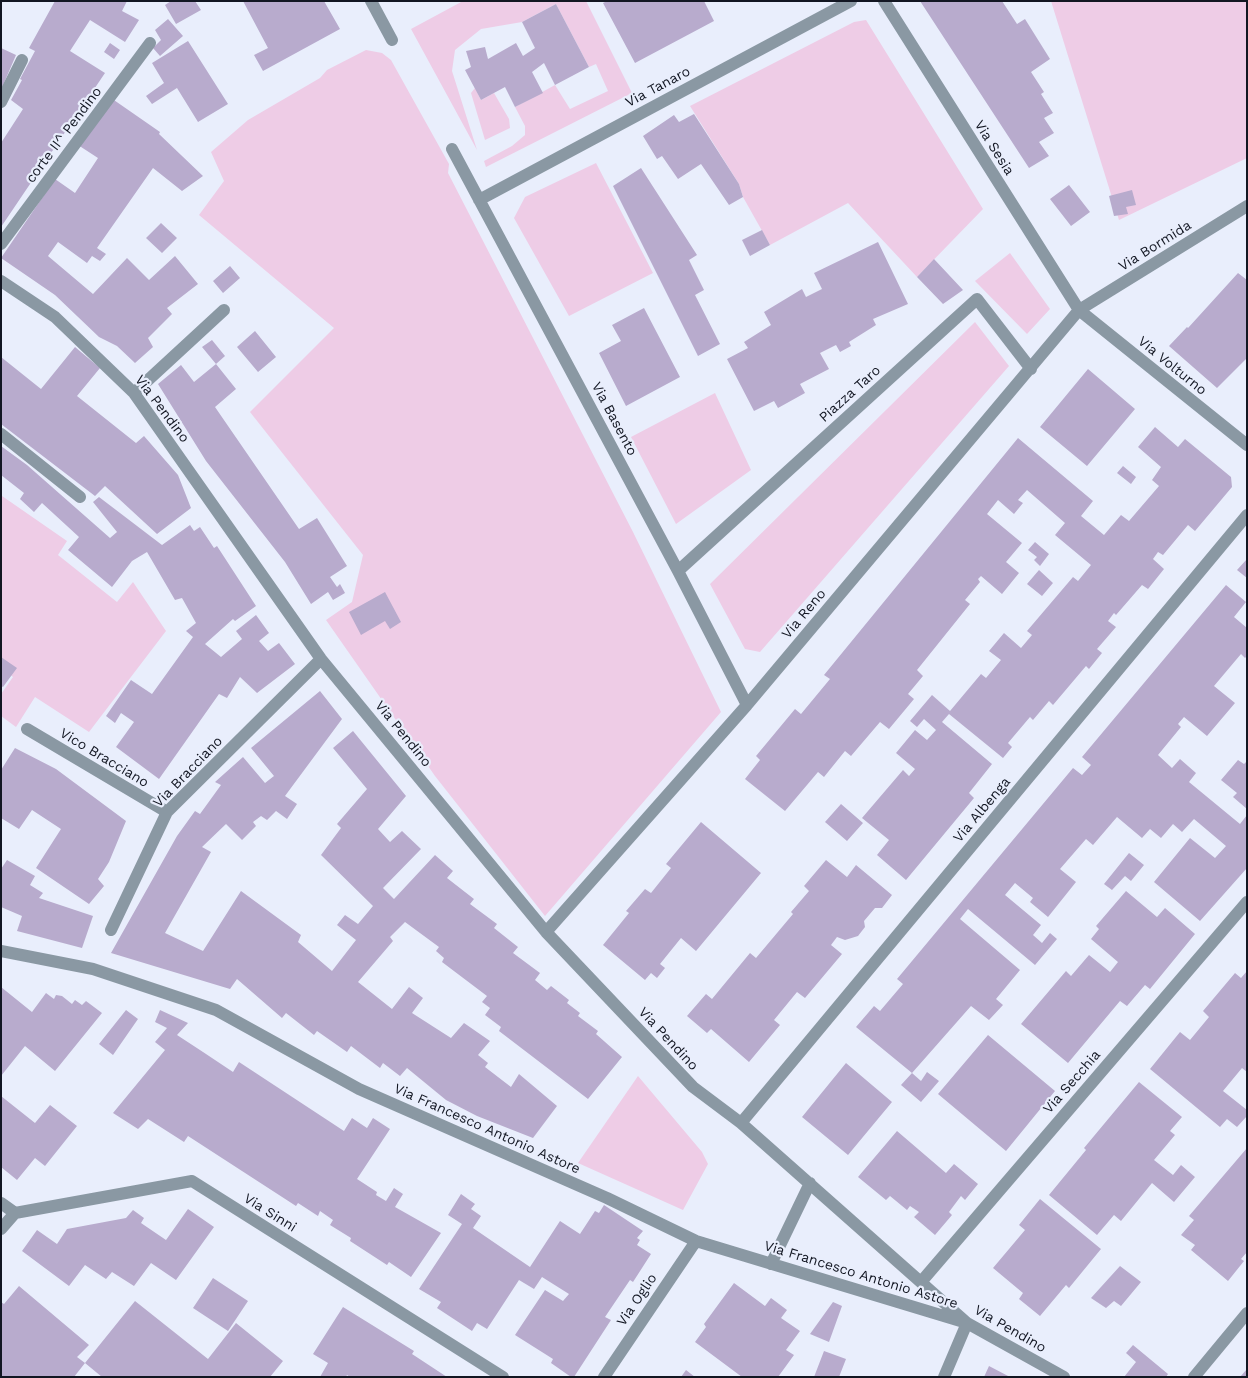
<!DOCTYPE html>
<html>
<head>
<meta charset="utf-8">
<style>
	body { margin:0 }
	#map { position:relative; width:1248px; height:1378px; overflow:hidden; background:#e9eefc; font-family:"Work Sans",sans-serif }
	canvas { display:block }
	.frame { position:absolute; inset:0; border:2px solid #121622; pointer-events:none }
</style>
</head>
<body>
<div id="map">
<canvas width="1248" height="1378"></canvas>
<div class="frame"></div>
</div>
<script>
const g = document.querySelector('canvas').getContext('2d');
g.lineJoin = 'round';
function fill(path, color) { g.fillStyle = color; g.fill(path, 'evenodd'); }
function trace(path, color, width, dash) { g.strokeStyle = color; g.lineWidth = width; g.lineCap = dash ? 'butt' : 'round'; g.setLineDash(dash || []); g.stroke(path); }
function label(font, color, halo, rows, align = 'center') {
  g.font = font + ' "Work Sans",sans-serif'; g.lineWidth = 4.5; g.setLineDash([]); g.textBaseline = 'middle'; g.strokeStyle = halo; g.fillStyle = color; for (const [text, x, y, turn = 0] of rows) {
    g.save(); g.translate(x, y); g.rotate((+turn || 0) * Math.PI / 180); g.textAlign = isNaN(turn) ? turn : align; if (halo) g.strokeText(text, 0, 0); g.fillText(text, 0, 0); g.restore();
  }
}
const green = new Path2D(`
	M463,1H586L632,93L486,167L484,161L512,146L525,135V126L515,107L555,85L570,109L608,91L596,64L589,67L556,4L522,22L481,29L455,50L452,71L477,150L411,29Z
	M1051,1H1247V158L1119,220Z
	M866,20L983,209L917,277L848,203L770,245L743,197L739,184L690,106L854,22Z
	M366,50L382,53L391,60L449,164L448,173L633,532L721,712L545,916L435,776L326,620L352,602L363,555L250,412L334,328L199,215L224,181L211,152L248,120L320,78L327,70Z
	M475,88L481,100L494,93L509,119L510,128L485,140L471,93Z
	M596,163L653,273L569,316L514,218L525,197Z
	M1010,253L1050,309L1027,334L975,281Z
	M975,322L1009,366L760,652L745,649L710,584Z
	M715,393L751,470L676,524L631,437Z
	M2,496L67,541L58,555L117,602L133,582L166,631L89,732L35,697L16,727L1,716V694L13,677L1,667Z
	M638,1076L702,1152L708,1164L683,1210L578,1163Z`);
const building = new Path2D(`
	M55,1H127L122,11L139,20L125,42L90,20L70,51L105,73L1,227V143L23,109L11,100L22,80L20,79L35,51L29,48Z
	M171,1H195L201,10L176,24L165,5Z
	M243,1H324L340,29L263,71L254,55L268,48Z
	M607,1H704L714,21L635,63L603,3Z
	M920,1H1002L1017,24L1025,19L1050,59L1031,72L1044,92L1041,94L1053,113L1044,118L1054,133L1039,142L1049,156L1029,168Z
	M556,4L589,67L555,85L544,63L532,72L543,93L515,107L505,87L481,100L465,70L471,67L466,51L485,47L488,59L516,43L523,56L535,48L522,22Z
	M168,19L183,36L160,56L153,48L161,40L155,30Z
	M188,41L228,104L198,122L177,88L152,104L146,96L164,83L152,63Z
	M110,43L120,50L114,59L104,52Z
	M1,48L16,55L1,90Z
	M111,98L160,132L159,134L203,176L182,191L153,168L97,248L106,254L100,261L92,256L87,263L58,242L48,256L93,294L127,258L149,280L175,256L198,284L167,308L172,314L148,338L153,347L135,363L117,346L99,337L55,295L1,258L55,179L75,193L98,158L78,145Z
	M694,114L739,184L743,197L729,205L701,164L678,179L662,156L657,159L643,136L674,115L679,122Z
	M641,168L697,255L689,260L704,290L695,295L720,344L698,356L613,186Z
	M1069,185L1090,212L1071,226L1050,199Z
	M1132,190L1136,205L1126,207L1128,214L1114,216L1109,196Z
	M161,223L177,238L162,253L146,238Z
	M762,230L770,245L750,256L742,240Z
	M878,242L908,304L873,319L876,325L849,342L851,346L840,352L836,345L820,353L829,369L800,384L805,393L778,408L774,401L754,411L727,359L748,348L744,342L771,325L764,312L802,289L806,297L822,289L814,273Z
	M934,259L963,290L943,304L917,277Z
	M230,266L240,278L223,293L213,281Z
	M1238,273L1247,280V358L1217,388L1169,346L1187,327L1188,328Z
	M644,308L680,377L626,406L599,353L621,341L612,325Z
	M255,331L276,357L258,372L237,347Z
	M212,340L225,356L216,364L202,347Z
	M75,347L100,368L77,396L136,443L144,436L178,475L191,508L157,534L105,486L95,496L1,424V357L41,389Z
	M216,364L236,389L215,407L299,529L317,518L347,566L330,577L337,587L340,584L345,593L333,600L328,592L311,604L285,562L206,461L158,384L181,365L194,382Z
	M1088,369L1135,409L1087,466L1040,427Z
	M1155,427L1178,447L1185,439L1231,477L1232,487L1195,531L1188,525L1163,555L1158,552L1153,559L1164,569L1148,589L1142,585L1116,615L1114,613L1108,621L1116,627L1097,649L1102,653L1089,669L1086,666L1053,705L1049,701L1033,720L1030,717L1008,743L1012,747L1003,758L949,714L942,722L992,764L969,793L974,798L906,880L877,855L889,840L862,818L903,770L909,776L915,769L896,753L915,730L927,740L936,730L924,719L917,727L910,721L932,695L950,711L981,674L986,678L1001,660L989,651L1004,633L1021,648L1032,635L1027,631L1073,577L1078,581L1091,565L1055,535L1065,523L1027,490L1018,500L1023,503L1014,514L998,500L987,514L1022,543L1006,562L1019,573L1002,594L981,576L978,579L980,582L965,600L970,604L917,670L923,676L908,694L914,699L889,729L880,722L851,756L845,751L824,777L818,772L785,811L745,779L760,760L756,756L795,709L801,714L830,679L824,675L1018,438L1093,501L1081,516L1104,535L1121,515L1129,521L1159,486L1152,480L1161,467L1138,447Z
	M1,446L27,465L110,538L117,532L93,502L99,497L162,545L190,525L194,531L200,527L214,548L217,546L256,606L235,621L233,619L205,644L221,657L242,639L236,631L256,615L269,633L259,641L268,651L279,643L295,664L257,693L240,677L227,698L219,694L159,779L116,747L134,722L121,713L115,723L106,716L131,680L152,694L193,637L186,631L196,623L182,598L175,600L147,552L132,561L112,587L68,550L79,537L42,503L34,512L20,499L24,493L1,475Z
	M1123,466L1136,477L1131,484L1117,473Z
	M1035,542L1049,554L1040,566L1034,560L1037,557L1028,550Z
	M1247,559V578L1237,570Z
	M1039,570L1053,583L1042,596L1027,584Z
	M1226,585L1246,602L1234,617L1247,628V656L1245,658L1241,654L1214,686L1235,703L1207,736L1184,717L1178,724L1181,727L1158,755L1172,768L1180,759L1196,773L1189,782L1240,824L1247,815V868L1200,921L1154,882L1190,838L1215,858L1226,846L1194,819L1182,832L1173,824L1161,838L1150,829L1142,838L1117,817L1093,845L1086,839L1060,869L1076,882L1048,917L1030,902L1033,898L1015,883L1005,895L1041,925L1033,935L1042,943L1050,933L1057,939L1035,965L968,909L960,919L1020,970L996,999L1003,1005L989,1020L971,1006L912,1073L856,1027L874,1006L880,1011L903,984L897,979L1073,768L1082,775L1091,765L1082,757Z
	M385,592L401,622L390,629L385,621L361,635L349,612Z
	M1,657L17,668L3,687L1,686Z
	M320,691L342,719L285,796L297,804L287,819L276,811L267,820L261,816L253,822L256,826L242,840L226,824L202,847L211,852L165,933L203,951L241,891L301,935L298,942L332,971L356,940L337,925L345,915L358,924L373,906L321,855L341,828L337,824L367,789L333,748L353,731L406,796L378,829L390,842L402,831L421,849L383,888L394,899L435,855L453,871L447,878L474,899L470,904L497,924L494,928L518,947L513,953L540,973L535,980L547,990L551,986L569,1000L567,1003L580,1013L578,1016L598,1031L596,1034L622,1057L588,1099L499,1031L501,1027L485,1015L490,1008L482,1002L487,996L442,962L444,958L436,951L439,947L405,922L390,937L393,941L358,982L392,1009L409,987L423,998L412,1013L451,1038L464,1023L490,1041L478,1055L488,1063L485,1067L511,1087L519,1074L557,1106L533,1138L477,1116L446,1100L407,1068L400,1076L383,1063L380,1068L351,1046L347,1052L317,1031L314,1035L286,1013L282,1018L237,979L230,989L111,953L177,836L195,811L200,814L221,785L215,782L243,757L265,783L274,776L251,748Z
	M15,748L56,769L126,821L109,862L98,879L104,886L89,904L36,868L61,829L32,810L19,829L1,818V770Z
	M1238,760L1244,764L1247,761V809L1233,797L1237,793L1221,780Z
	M841,804L863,823L847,841L825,822Z
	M701,822L761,873L696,951L681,938L660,964L665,968L657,978L651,973L645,980L603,945L629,913L626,911L645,889L651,893L671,868L666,864Z
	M1129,853L1144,865L1131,881L1125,876L1112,890L1104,884Z
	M7,860L35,876L30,885L43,893L39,898L93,916L82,948L17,931L22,916L1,907V869Z
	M826,860L847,877L856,865L892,895L882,908H875L864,921L865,927L858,936L845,940L837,937L831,945L842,954L805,998L797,992L774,1020L780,1025L749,1062L711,1029L707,1033L687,1016L706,994L712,999L750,953L756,958L793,914L791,912L809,891L804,886Z
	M1126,891L1157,917L1165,908L1195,934L1150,989L1145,985L1127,1006L1120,1001L1068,1063L1021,1024L1066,971L1071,976L1089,955L1110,972L1118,962L1091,939L1099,929L1096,926Z
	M1247,971V1072L1242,1068L1223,1091L1247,1110V1116L1237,1127L1227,1119L1220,1127L1150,1069L1180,1032L1190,1040L1209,1017L1203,1011L1235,973L1241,978Z
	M1,987L32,1012L46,993L54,999L56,995L62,996L72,1004L75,1000L82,1005L86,1001L102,1013L55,1071L25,1046L1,1076Z
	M126,1010L138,1019L113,1055L99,1044Z
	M160,1010L188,1023L177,1035L203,1052L233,1072L239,1062L344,1131L352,1118L367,1128L373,1118L390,1129L357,1179L377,1192L376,1195L386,1201L394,1188L403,1194L395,1207L441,1233L411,1277L389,1262L387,1265L350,1241L351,1238L330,1225L333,1220L320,1211L318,1216L298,1203L296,1206L188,1136L184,1142L148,1119L138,1129L113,1113L165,1050L155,1042L167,1028L155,1022Z
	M988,1035L1055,1091L1006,1151L938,1094Z
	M846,1063L892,1102L848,1155L802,1117Z
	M927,1072L939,1081L921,1102L901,1085L912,1073L921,1081Z
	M1139,1082L1182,1117L1170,1131L1175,1135L1154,1160L1173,1175L1181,1165L1195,1177L1174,1202L1152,1183L1121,1221L1114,1215L1097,1235L1049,1195L1086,1150L1084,1148Z
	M1,1096L35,1123L50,1105L77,1126L45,1166L35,1158L17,1180L1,1167Z
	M897,1131L946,1173L954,1164L978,1184L965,1200L961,1196L949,1212L952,1215L935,1235L914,1217L919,1212L910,1206L907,1210L890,1196L886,1200L858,1177Z
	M1247,1148V1252L1241,1259L1244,1261L1228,1281L1191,1250L1195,1245L1181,1235L1194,1220L1189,1216Z
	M461,1194L475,1204L471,1209L481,1216L473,1228L530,1267L560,1221L580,1234L595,1211L599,1213L604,1205L643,1231L637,1238L640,1240L637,1245L651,1254L633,1282L630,1280L605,1317L611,1320L574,1377H571L551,1363L553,1359L515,1335L545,1290L563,1301L569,1294L542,1277L534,1289L519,1280L487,1329L477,1323L472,1331L437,1308L441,1302L419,1289L462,1224L448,1215Z
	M1040,1199L1101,1249L1069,1288L1066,1285L1040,1316L1019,1299L1023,1293L993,1268L1025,1230L1019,1225Z
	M188,1209L214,1227L176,1280L151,1263L134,1286L112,1272L106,1279L85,1265L69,1286L22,1251L37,1230L57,1244L67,1229L126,1218L133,1210L144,1218L141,1223L166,1240Z
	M1120,1266L1141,1282L1121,1306L1114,1301L1106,1308L1091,1298Z
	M213,1278L248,1301L228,1331L193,1308Z
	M734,1283L765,1306L771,1298L787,1310L781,1318L800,1331L786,1350L794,1355L778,1377H742L695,1342L706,1327L704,1324Z
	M19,1286L89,1345L77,1357L85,1363L74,1377H1V1302L4,1304Z
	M135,1301L208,1359L236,1323L283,1361L270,1377H102L85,1363Z
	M833,1302L842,1306L829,1342L810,1334Z
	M343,1307L414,1351L412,1354L447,1377H350L347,1375L346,1377H320L328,1363L313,1354Z
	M1133,1345L1168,1374L1166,1377H1124L1136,1362L1126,1353Z
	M824,1351L846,1359L839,1377H814Z
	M989,1366L1010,1377H984Z
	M1247,1369V1377H1240Z
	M686,1370L695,1377H681Z`);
const minor = new Path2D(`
	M371,1L392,40
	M884,1L1079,310L1247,445
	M1,102L22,60
	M452,149L678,571L747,705
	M479,200L851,1
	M1,244L150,43
	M1,281L55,317L134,393L321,659L546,932L693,1087L741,1123L967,1323L1064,1377
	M134,393L224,310
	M1,434L80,497
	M678,571L977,299L1031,369
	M27,729L167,812
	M111,930L167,812L321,659
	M546,932L747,705L1079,310L1247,206
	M1,951L93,969L216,1010L359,1089L607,1198L696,1241L967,1323L944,1377
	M741,1123L1247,515
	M1,1203L15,1213
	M1,1229L15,1213L192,1181L503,1377
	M771,1264L810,1183
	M921,1282L1247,902
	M604,1377L696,1241
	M1194,1377L1247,1313`);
const streetNames = [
	["Via Tanaro",658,87,-28],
	["corte II^ Pendino",64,135,-53],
	["Via Sesia",994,148,58],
	["Via Bormida",1155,246,-32],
	["Via Volturno",1172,366,39],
	["Piazza Taro",850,394,-42],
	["Via Pendino",162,409,53],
	["Via Basento",614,419,62],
	["Via Reno",804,614,-50],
	["Via Pendino",403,734,51],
	["Vico Bracciano",104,758,31],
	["Via Bracciano",188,772,-46],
	["Via Albenga",982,810,-50],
	["Via Pendino",668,1039,47],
	["Via Secchia",1072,1082,-49],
	["Via Francesco Antonio Astore",487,1129,24],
	["Via Sinni",270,1213,32],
	["Via Francesco Antonio Astore",861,1275,17],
	["Via Oglio",637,1300,-56],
	["Via Pendino",1010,1329,30]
];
fill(green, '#eecce6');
fill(building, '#b8abcd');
trace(minor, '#8a98a3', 12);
label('14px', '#121622', '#e9eefc', streetNames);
</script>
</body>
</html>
